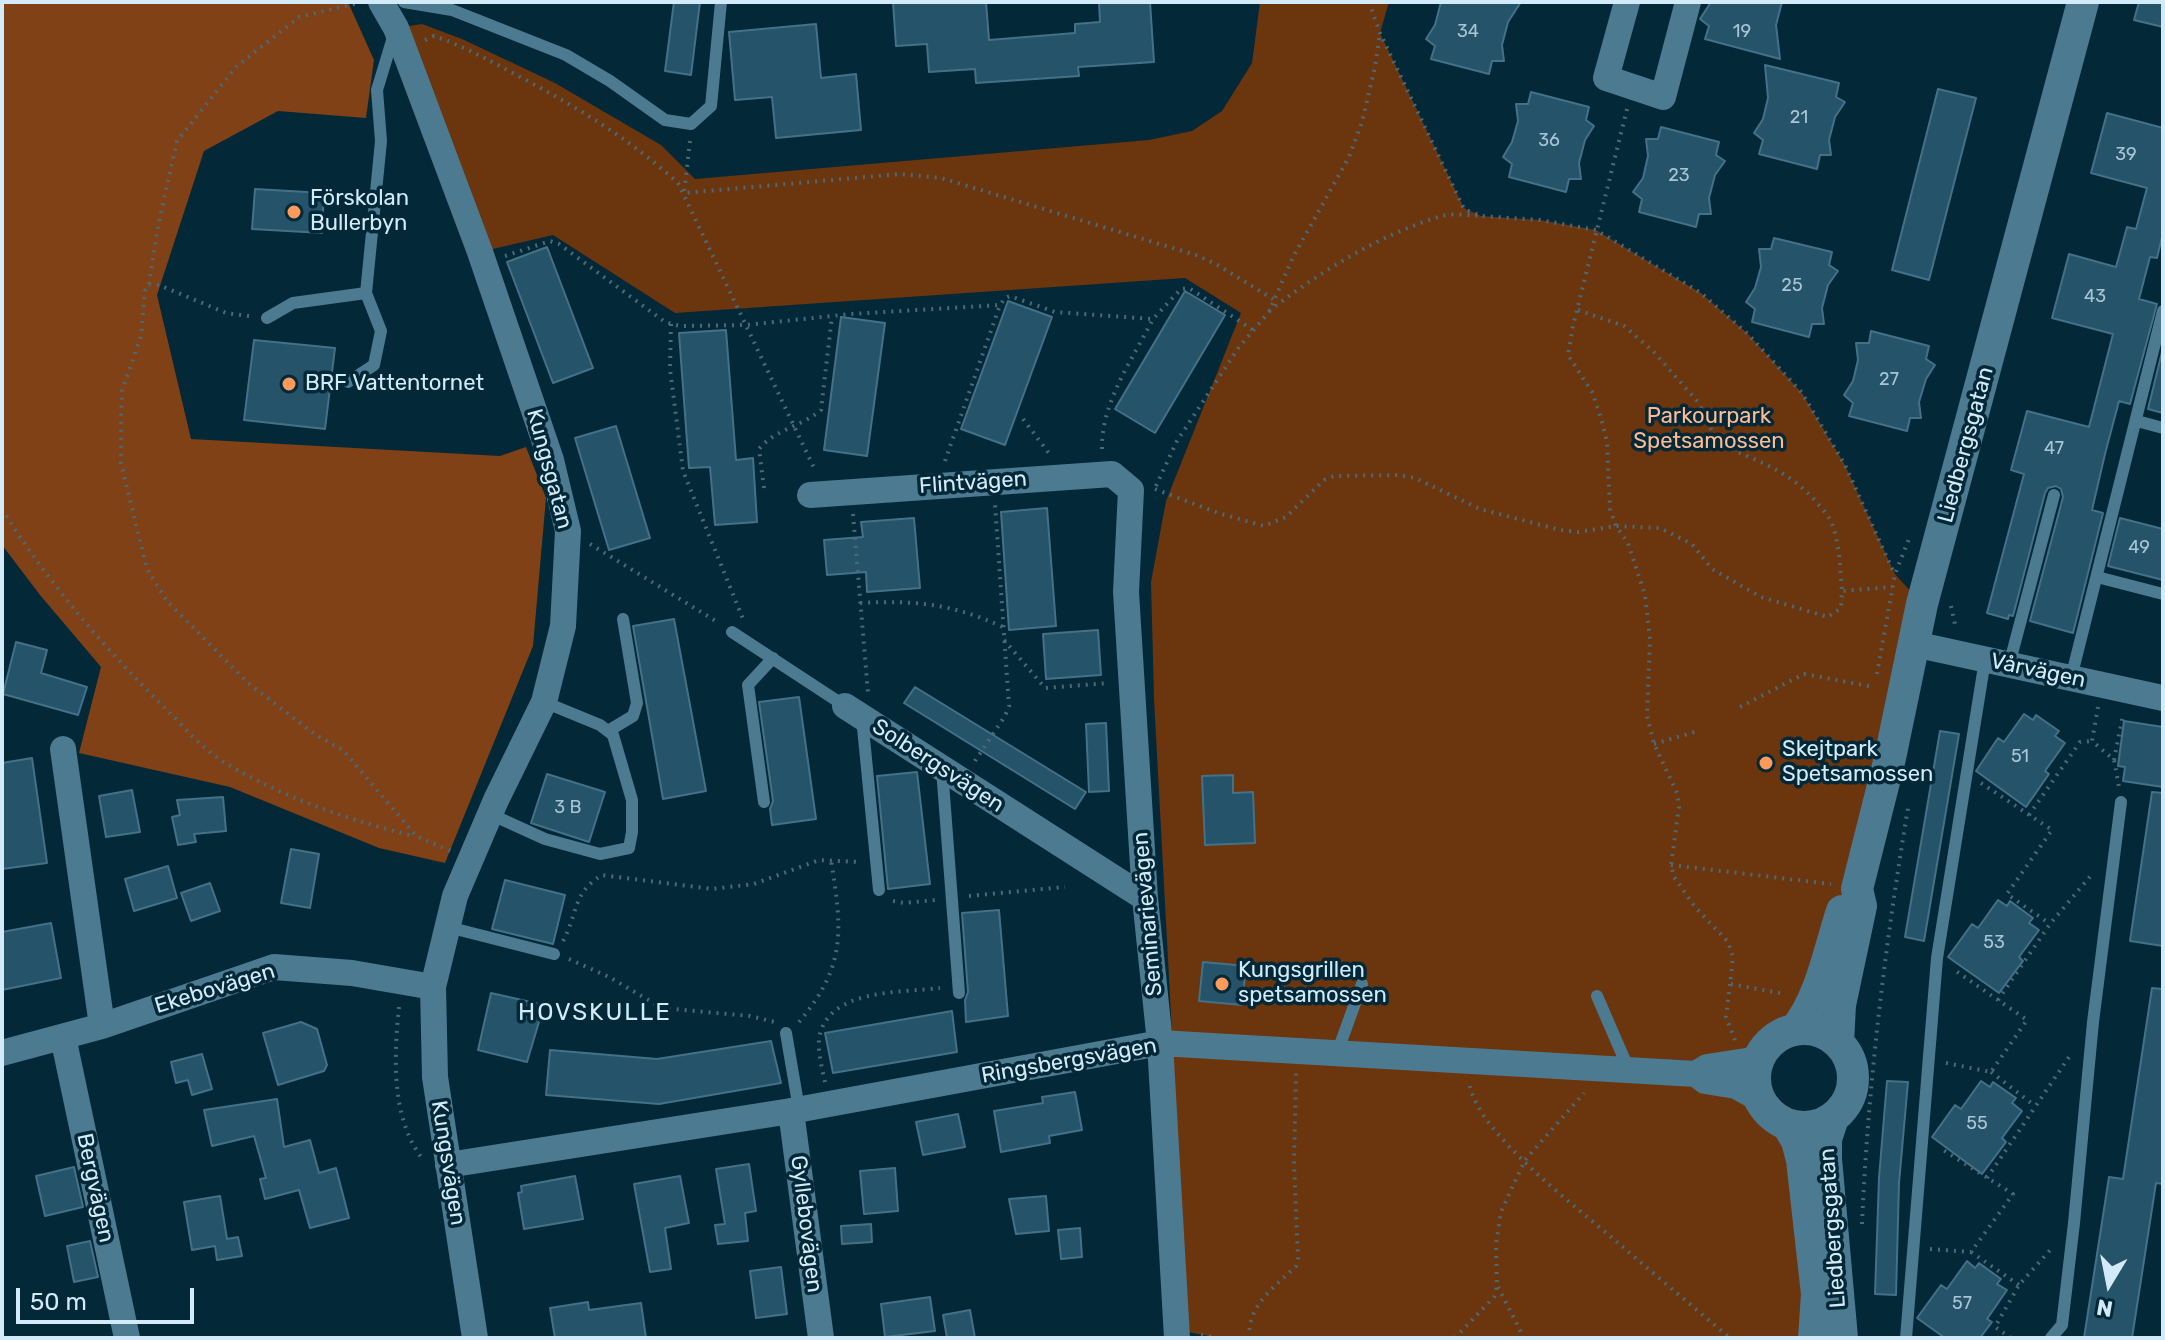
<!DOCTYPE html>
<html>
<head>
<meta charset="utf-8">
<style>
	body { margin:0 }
	#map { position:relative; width:2165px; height:1340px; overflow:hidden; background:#032838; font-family:Rubik,sans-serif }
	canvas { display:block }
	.frame { position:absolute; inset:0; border:4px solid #d3ebf9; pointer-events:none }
	.north { position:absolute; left:2069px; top:1244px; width:80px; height:80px; -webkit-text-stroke:6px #032838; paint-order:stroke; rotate:190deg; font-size:22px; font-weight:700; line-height:32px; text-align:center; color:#d3ebf9 }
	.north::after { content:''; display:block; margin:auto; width:28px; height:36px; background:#d3ebf9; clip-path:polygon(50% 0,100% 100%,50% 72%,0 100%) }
	.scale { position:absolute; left:16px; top:1288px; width:178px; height:36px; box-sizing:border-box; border:4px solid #d3ebf9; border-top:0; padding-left:10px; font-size:24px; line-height:28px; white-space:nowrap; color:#d3ebf9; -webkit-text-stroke:6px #032838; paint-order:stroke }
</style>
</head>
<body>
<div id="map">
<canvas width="2165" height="1340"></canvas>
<div class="frame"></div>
<div class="north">N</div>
<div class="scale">50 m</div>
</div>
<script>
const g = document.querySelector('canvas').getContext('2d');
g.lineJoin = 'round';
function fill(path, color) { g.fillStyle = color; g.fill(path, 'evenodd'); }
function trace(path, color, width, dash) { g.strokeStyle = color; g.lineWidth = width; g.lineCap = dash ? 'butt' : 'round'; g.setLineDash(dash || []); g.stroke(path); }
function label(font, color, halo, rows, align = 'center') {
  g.font = font + ' Rubik,sans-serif'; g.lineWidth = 7; g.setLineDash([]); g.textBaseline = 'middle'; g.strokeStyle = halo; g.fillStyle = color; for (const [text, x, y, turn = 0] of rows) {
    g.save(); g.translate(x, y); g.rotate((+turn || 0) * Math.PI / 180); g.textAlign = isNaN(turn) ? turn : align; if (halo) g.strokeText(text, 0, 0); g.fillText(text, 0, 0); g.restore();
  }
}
const green = new Path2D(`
	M1260,2H1389L1380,33L1464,208L1481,216L1540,220L1596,230L1701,293L1748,334L1802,393L1845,465L1895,574L1922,604L1874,826L1788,1032C1748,1051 1745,1096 1781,1121L1814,1338H1218L1188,1332L1154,699L1151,582L1166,501L1241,313L1185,278L675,313L553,235L480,252L396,28L422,24L462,39L555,83L661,145L695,179L1149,140L1192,131L1222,111L1252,63Z`);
const forest = new Path2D(`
	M2,2H348L374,60L366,118L278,111L204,151L157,295L191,439L500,456L526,447L546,498L533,646L445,863L379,848L230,787L79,753L101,667L40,595L2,545Z`);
const building = new Path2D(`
	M674,2H700L691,75L665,71Z
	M893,2H986L989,40L1075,33V24L1100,22L1099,2H1150L1154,62L1078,67L1079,76L976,83L975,69L929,72L927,44L896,46Z
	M1441,2H1521L1508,22L1502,45L1504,61H1492L1489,74L1431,59L1435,46L1426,39L1435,25Z
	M1711,2H1782L1776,25L1780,59L1705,39L1709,26L1700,19Z
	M2139,2H2163V27L2134,20Z
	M816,24L821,78L856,74L861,130L776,138L772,97L735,100L729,32Z
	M1765,65L1839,83L1836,97L1845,102L1835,117L1829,140L1831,155H1820L1817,169L1759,154L1763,140L1754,133L1763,119L1768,98Z
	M1938,89L1976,98L1929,280L1892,270Z
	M1531,92L1589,107L1586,120L1594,126L1585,140L1579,163L1581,179H1569L1566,192L1509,177L1512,164L1503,157L1512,142L1518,121L1516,104H1528Z
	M2107,113L2163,128V233L2157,258L2150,257L2139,299L2157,304L2130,404L2119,401L2105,454L2092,510L2103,513L2073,633L2030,621L2063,497L2061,489L2056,486L2048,488L2045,493L2013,616L2009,615L2008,619L1987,613L2024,474L2011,470L2027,411L2089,427L2113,334L2052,318L2069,254L2116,267L2127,227L2136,229L2147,188L2091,173Z
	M1661,127L1719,142L1716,155L1725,161L1715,175L1709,198L1711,214H1699L1696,227L1639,212L1642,199L1633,192L1643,178L1648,156L1646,139H1658Z
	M255,189L324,193L322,233L252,229Z
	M1774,238L1832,252L1829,265L1838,271L1828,285L1822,308L1824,324H1812L1809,337L1752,322L1755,309L1746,302L1755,288L1761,267L1759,249H1771Z
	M547,247L593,368L553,383L507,262Z
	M1185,291L1225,315L1155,433L1115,409Z
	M1008,301L1052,317L1005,445L961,429Z
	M841,317L885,323L867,456L824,450Z
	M726,330L736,460L753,458L757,522L715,525L710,467L689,468L679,333Z
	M1871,331L1929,346L1926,359L1935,365L1926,379L1919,402L1921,418H1910L1907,431L1849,416L1853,403L1844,395L1853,381L1858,360L1856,343H1869Z
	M254,340L335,348L325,429L244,420Z
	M2163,348V413L2148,409Z
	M616,426L650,538L609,550L575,438Z
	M1047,508L1056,626L1009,630L1001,512Z
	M914,518L920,588L867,592L866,572L827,575L824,540L863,537L861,522Z
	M2120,518L2163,529V580L2108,566Z
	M674,619L706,791L663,799L633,626Z
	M1098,630L1101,675L1046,679L1043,634Z
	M16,642L47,650L41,673L87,687L78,715L3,694Z
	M915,687L1086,792L1075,809L904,703Z
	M799,697L816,819L772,825L770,809L773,801L759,702Z
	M2024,714L2033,720L2036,715L2059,731L2055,736L2065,743L2045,771L2049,774L2026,807L1976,771L1998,738L2004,742Z
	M2124,721L2163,727V787L2123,781L2125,767L2118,766Z
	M1106,723L1109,791L1089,792L1086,724Z
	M1940,731L1959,734L1924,941L1905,937Z
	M32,758L47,863L2,869V763Z
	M917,772L930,884L888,889L877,776Z
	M547,774L605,792L589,842L531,823Z
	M1233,775V793L1253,792L1255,843L1205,845L1202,776Z
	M132,790L140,832L106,837L99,796Z
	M2152,792L2163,793V946L2130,941Z
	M223,797L226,831L194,834L196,842L178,845L172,817L180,815L177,800Z
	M291,849L319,854L310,908L281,903Z
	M168,866L177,898L134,911L125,879Z
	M505,880L565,895L553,944L492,929Z
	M210,883L220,911L191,921L181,893Z
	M1998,900L2007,906L2010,901L2033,918L2029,923L2039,930L2019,957L2023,961L1999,993L1948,957L1972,924L1978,928Z
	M999,910L1008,1016L966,1022L965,1000L968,992L962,913Z
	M51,923L61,978L2,990V932Z
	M1203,962L1246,966L1242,1005L1199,1001Z
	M2152,988L2163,989V1184L2156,1183L2132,1338H2084L2109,1177L2123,1179Z
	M491,993L544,1005L527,1062L478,1050Z
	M952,1011L957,1052L833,1073L825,1033Z
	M301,1022L317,1029L327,1065L324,1071L278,1085L263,1033Z
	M771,1041L781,1083L659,1104L546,1095L550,1050L657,1059Z
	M202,1054L212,1089L192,1095L188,1080L176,1083L171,1062Z
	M1887,1081L1908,1082L1899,1183L1896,1295L1875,1294L1879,1178Z
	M1981,1081L1990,1087L1993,1082L2016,1098L2012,1103L2022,1111L2002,1138L2006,1142L1982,1174L1932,1137L1955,1105L1961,1109Z
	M1075,1092L1082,1130L1049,1136L1050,1143L1001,1152L994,1111L1043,1103L1042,1097Z
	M277,1099L284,1147L310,1140L319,1173L336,1168L349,1218L310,1228L299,1190L265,1199L260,1179L266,1178L254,1136L212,1146L204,1110Z
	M958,1114L965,1147L923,1155L916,1122Z
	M749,1164L756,1211L745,1213L748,1241L718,1244L715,1225L725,1224L716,1169Z
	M74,1167L83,1207L45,1216L36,1176Z
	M895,1168L898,1211L864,1214L860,1171Z
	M575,1176L583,1219L524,1229L518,1193L522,1192L521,1186Z
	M680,1176L689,1223L665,1228L671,1269L650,1272L634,1184Z
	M220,1196L227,1239L238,1237L242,1256L217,1260L215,1246L192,1250L184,1202Z
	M1046,1196L1049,1231L1016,1234L1009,1199Z
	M871,1224L872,1242L842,1244L841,1226Z
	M1080,1228L1082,1257L1061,1259L1058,1230Z
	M90,1241L98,1277L74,1282L67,1246Z
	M1967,1261L1975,1268L1979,1263L2001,1279L1997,1284L2007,1290L1987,1319L1992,1322L1980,1338H1945L1917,1318L1941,1285L1947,1289Z
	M781,1267L787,1314L756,1318L750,1271Z
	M930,1297L935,1331L885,1337L881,1304Z
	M588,1302L589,1310L641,1303L646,1338H555L550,1308Z
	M970,1310L975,1338H947L943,1315Z`);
const path = new Path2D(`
	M1369,2L1380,33L1464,209L1481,216L1540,220L1596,230L1701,293L1748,334L1802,393L1845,465L1894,573
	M425,40L434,36C466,47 494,63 524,79C580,109 631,140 678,183L815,470
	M1627,109L1573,326L1568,355L1592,392L1601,418L1607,442L1610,509L1616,526L1628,543L1645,595L1650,639L1647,716L1654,744L1677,793L1679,807L1671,865L1674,877L1695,907L1728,942L1733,957L1730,984L1785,994
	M690,141L684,193L900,174L941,178L1196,255L1216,264L1273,299
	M505,256L550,241L559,244L665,322L680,326L746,325L851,314L1000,305L1005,298L1010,296L1055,312L1153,319L1181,289L1189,288L1253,330
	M149,284L158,226L177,141L236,67L299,17L358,3
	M1578,310L1624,326L1653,351L1698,402L1718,444C1756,460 1791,471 1818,504C1823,510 1829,516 1832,524C1840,545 1840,568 1842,591
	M1269,311C1320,272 1380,234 1442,216C1453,213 1467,215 1479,216
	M249,316L226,313L159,285L149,284L145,291L141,336L122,391L121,416V463L147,569L167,601L248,683L316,735L343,750L416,836L451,851
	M671,324L670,369L683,471L743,619
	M1023,419L1051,456
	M1102,449C1101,403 1132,360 1153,319
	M945,461L1000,305
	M1156,486L1177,441L1239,347L1269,312L1293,257L1349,157L1362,122L1375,67L1380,33
	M764,488L759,449C775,429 801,427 821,410L832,316
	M1155,489L1218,513L1264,526L1286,517L1324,480L1334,476L1399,475L1415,478L1480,509L1560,530L1578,532L1616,526L1660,528L1692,544L1712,569L1761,597L1828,617L1841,608L1842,591L1892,587
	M2,509C48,583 106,650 168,711C185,728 205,752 227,764C286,799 347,819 413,836
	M853,514L868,693
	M590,544L719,623
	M860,603C915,600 953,604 1003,627
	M1951,606L1956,629
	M1004,640L1045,688L1109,683
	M1877,674L1895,574L1909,539
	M1740,707L1804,674L1874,687
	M2098,707L2092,741L2114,760L2119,787
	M1654,744L1695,732
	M2114,760L2123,715
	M975,761L1005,716L1009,706L995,504
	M1981,783L2052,830L2007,894L2050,924
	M2029,815L2080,742L2092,741
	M1671,865L1831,884
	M969,896L1065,887
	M893,901L904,903L936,900
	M563,941C578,914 572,893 602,875L712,889L754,884L819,860L860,862
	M569,959L609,977L662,1008L750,1016L775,1022
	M1730,984L1726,1017L1735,1040
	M1998,1000L2050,924L2093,873
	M399,1007C394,1055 391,1116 421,1157
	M799,1022C847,965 842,930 831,860
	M1946,1063L1991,1072L2027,1020L1953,969
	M1991,1072L2035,1106
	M825,1082C822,1069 818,1053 819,1039C827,988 900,993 940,988
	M1470,1086C1479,1134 1578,1208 1617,1242C1654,1274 1692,1306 1730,1338
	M1987,1178L2071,1054
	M1862,1224C1868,1085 1885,946 1908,808
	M1930,1249L1971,1252L2013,1194L1940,1148
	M1971,1252L2019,1285
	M1498,1287L1524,1338
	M1201,1335L1218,1338
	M1249,1338C1248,1304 1274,1288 1296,1266L1298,1258L1294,1164L1296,1073
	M1455,1338L1494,1297L1497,1286L1496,1244L1501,1212L1525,1160L1584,1093
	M2011,1338L1995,1327L2019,1285L2052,1248`);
const service = new Path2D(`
	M404,2L452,10L566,55L610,81L665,120L691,124L711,106L721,2
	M267,318L293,303L366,293
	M348,382L374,365L381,331L366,293L381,141L377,90L394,34
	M2137,421L2163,428
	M2097,577L2163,594
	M732,632L845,706
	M2009,665L2054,495
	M2071,678L2163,311
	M862,718L879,890
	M608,731L633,716L637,703L623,619
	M942,769L959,993
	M764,802L748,685L773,658
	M490,814L545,839L600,854L629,848L632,832V800L613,735L600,725L544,702
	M448,927L554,954
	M1597,996L1629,1070
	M786,1033L799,1109
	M1337,1053L1362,984
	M1906,1338L1937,958L1985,660
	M2051,1338L2062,1325L2074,1223L2093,1022L2121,802`);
const minor = new Path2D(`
	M381,2L396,28L480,252L551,460L568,531L563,626L544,702L496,800L455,896L433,987L435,1077L475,1338
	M1627,2L1606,78L1663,97L1688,2
	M810,495L1112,474L1131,490L1126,592L1145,898L1160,1043L1177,1338
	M1914,644L2163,698
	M845,706L1145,898
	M63,749L102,1026
	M63,1037L127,1338
	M2,1053L102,1026L274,967L352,973L433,987
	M1696,1074L1707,1067L1759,1059
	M791,1111L821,1338
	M448,1165L791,1111L1160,1043L1696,1074L1705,1081L1736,1086L1760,1099`);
const tertiary = new Path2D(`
	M1755 1078a49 49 0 1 1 98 0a49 49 0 1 1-98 0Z
	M1795,1030C1821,998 1829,950 1842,911
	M1838,1043L1840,1005L1861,906L1857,889L1890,758L1922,604L2083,2
	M1833,1118L1826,1139V1159L1842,1338
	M1787,1124L1797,1141L1802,1160L1817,1294L1814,1338`);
const markers = [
	[294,212,8,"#ff9b5a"],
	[289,384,8,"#ff9b5a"],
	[1766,763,8,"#ff9b5a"],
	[1222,984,8,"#ff9b5a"]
];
const numberNames = [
	["34",1468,32],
	["19",1742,32],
	["21",1799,118],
	["36",1549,141],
	["39",2126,155],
	["23",1679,176],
	["25",1792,286],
	["43",2095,297],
	["27",1889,380],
	["47",2054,449],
	["49",2139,548],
	["51",2020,757],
	["3 B",568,808],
	["53",1994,943],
	["55",1977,1124],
	["57",1962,1304]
];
const poiNames = [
	["Förskolan",310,199],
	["Bullerbyn",310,224],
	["BRF Vattentornet",305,384],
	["Skejtpark",1782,750],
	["Spetsamossen",1782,775],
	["Kungsgrillen",1238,971],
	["spetsamossen",1238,996]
];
const parkNames = [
	["Parkourpark",1709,417],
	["Spetsamossen",1709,442]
];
const streetNames = [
	["Liedbergsgatan",1966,445,-75],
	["Kungsgatan",549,469,75],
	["Flintvägen",973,483,-4],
	["Vårvägen",2038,671,12],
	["Solbergsvägen",938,766,33],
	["Seminarievägen",1148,914,-95],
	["Ekebovägen",215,989,-17],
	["Ringsbergsvägen",1069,1061,-10],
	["Kungsvägen",448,1163,81],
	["Bergvägen",95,1188,78],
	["Gyllebovägen",806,1224,83],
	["Liedbergsgatan",1833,1228,-94]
];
const neighbourhoodNames = [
	["HOVSKULLE",595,1013]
];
fill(green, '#6b350e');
fill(forest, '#7f4115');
fill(building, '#255369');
trace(building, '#437188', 2);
trace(path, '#4a6a7a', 4, [2, 6]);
trace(service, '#4c7a91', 12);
trace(minor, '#4c7a91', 26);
trace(tertiary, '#4c7a91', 32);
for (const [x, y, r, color] of markers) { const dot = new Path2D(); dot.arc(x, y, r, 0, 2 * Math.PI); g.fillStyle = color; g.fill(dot); trace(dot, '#032838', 3); }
label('18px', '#a8c5d5', null, numberNames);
label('22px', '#d3ebf9', '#032838', poiNames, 'left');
label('22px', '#febb93', '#032838', parkNames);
label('22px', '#d3ebf9', '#032838', streetNames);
g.letterSpacing = '2px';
label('24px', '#d3ebf9', '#032838', neighbourhoodNames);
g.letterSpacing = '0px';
</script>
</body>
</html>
